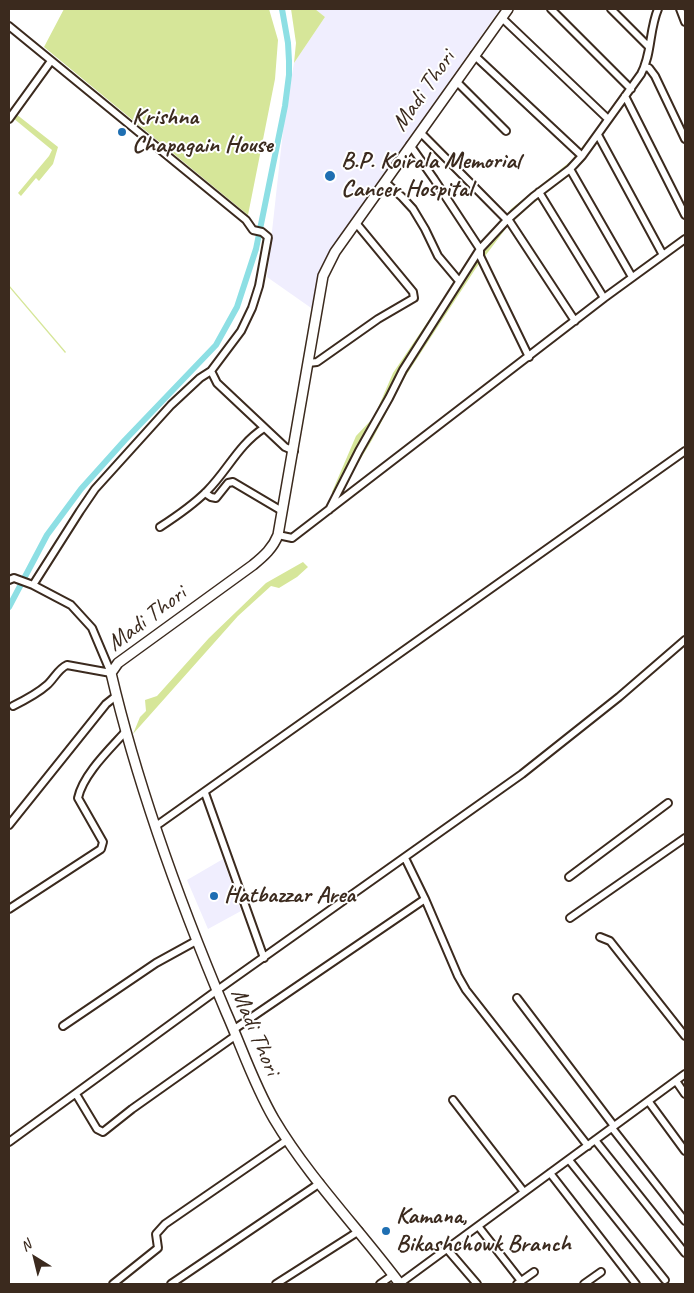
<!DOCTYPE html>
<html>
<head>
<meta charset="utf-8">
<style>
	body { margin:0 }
	#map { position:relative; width:694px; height:1293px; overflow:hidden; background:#fff; font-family:Caveat,sans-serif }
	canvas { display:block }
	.frame { position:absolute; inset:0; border:10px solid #3b2a1e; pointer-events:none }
	.north { position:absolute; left:10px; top:1233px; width:50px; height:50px; -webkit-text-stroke:4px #fff; paint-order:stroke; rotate:324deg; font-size:14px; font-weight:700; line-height:20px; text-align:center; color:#3b2a1e }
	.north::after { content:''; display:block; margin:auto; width:18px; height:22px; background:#3b2a1e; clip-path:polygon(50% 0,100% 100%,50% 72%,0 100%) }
</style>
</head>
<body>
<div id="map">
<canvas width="694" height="1293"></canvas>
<div class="frame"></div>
<div class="north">N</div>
</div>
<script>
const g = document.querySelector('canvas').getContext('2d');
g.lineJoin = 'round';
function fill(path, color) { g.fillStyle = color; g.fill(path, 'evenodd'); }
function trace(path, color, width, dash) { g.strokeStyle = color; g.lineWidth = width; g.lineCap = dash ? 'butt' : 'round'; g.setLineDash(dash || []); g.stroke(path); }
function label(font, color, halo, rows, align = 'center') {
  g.font = font + ' Caveat,sans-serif'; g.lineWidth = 4; g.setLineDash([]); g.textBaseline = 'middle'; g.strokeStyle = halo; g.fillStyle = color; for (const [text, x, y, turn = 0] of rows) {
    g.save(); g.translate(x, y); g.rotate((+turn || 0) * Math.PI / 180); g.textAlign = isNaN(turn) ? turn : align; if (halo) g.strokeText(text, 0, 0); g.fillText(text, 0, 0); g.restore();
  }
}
const built = new Path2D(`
	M315,9H500L344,230L323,263L318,276L314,310L267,277L284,122L294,63L325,17Z
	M223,859L241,911L208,929L187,880Z`);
const green = new Path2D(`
	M64,9H269L278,40L275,79L248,215L44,47Z
	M291,9H315L325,17L294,63L296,43Z
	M16,114L58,147L53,164L39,181L36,178L21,196L18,193L49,156L52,150L13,118Z
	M609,124L584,161L566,178L531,205L507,227L476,268L405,377L372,440L335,501L332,492L356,436L374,417L393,373L477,249L511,209L571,161L598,127Z
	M9,285L66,352L65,353L9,287Z
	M303,562L308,567L297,577L279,588L271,586L238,616L133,734L140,717L146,711L145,700L157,696L209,638L266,583Z`);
const canal = new Path2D(`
	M9,607L47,535L81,489L125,440L216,345L237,307L256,249L285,106L289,75V61L288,43L282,9`);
const minor = new Path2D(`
	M551,9L631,89
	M611,9L649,47
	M680,9L685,22
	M502,18L608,119
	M9,26L246,220L253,230L262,232L268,237L259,286L252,308L241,331L211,371L217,383L285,447L294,451
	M474,55L582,156
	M645,67L649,68L655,76L685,139
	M456,81L506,131
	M625,96L685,215
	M9,119L51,61
	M420,132L507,220
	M598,135L663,255
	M410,145L434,179L480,249V256L529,357
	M570,169L632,277
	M385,182L402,197L413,209L425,229L438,256L459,281
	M539,192L604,298
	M508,219L575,321
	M308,363L317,362L378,319L414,298L413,292L356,223
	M205,493L211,497L216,498L228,483L233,482L282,511
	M329,510L359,451L389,398L403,370L480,249L507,220L533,197L570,169L582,156L641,74C652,54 649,30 658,9
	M160,527C177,516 192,506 207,491C228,470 238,445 264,428
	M278,535L292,538L604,298L685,239
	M9,580L14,578L33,585L71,605L92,628L111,673
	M33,585L80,511L95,489L171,405L200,378L211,371
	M13,706C25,700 37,694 47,685C54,679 58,669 67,665L111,673
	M205,793L264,958
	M9,825L106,704L116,696
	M156,826L685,451
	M405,858L425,899L458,976L466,990L588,1146
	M569,877L668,803
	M9,909L101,849L103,842L78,798C83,774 111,748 126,731
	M570,918L685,838
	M600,937L610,941L685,1036
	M517,998L614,1126
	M63,1026L156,963L196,941
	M233,1030L425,899
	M676,1081L685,1094
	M76,1094L97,1129L103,1132L132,1109L235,1036
	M453,1100L524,1192
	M649,1102L685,1151
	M612,1128L685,1221
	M595,1140L685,1253
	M9,1142L216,991L522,774L619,697L685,640
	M569,1160L665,1280
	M550,1173L636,1284
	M478,1226L521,1281
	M447,1249L477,1284
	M113,1284L158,1248L156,1234L165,1224L287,1140
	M171,1284L320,1183
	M276,1284L359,1231
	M380,1284L393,1275
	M399,1284L685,1074
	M517,1284L534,1272
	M584,1284L601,1272`);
const secondary = new Path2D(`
	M400,1284C359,1229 309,1178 274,1119C254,1085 242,1048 226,1012C180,903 138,788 111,673L118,663L253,565C264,556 273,548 278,535L323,276L335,252L508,9`);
const markers = [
	[122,132,5,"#1f6fb2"],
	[330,176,6,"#1f6fb2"],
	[214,896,5,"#1f6fb2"],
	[386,1231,5,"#1f6fb2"]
];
const streetNames = [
	["Madi Thori",424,91,-55],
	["Madi Thori",147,619,-37],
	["Madi Thori",255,1032,67]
];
const poiNames = [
	["Krishna",132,118],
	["Chapagain House",132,146],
	["B.P. Koirala Memorial",341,162],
	["Cancer Hospital",341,190],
	["Hatbazzar Area",224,896],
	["Kamana,",396,1217],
	["Bikashchowk Branch",396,1245]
];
fill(built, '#f0eefe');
fill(green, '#d6e699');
trace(canal, '#8ddfe4', 6);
trace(minor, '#3b2a1e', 10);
trace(secondary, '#3b2a1e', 12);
trace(minor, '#fff', 6);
trace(secondary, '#fff', 9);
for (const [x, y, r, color] of markers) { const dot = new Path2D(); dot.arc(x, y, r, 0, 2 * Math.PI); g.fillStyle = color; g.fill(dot); trace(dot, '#fff', 2); }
label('24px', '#3b2a1e', '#fff', streetNames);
label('bold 24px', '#3b2a1e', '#fff', poiNames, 'left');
</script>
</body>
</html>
